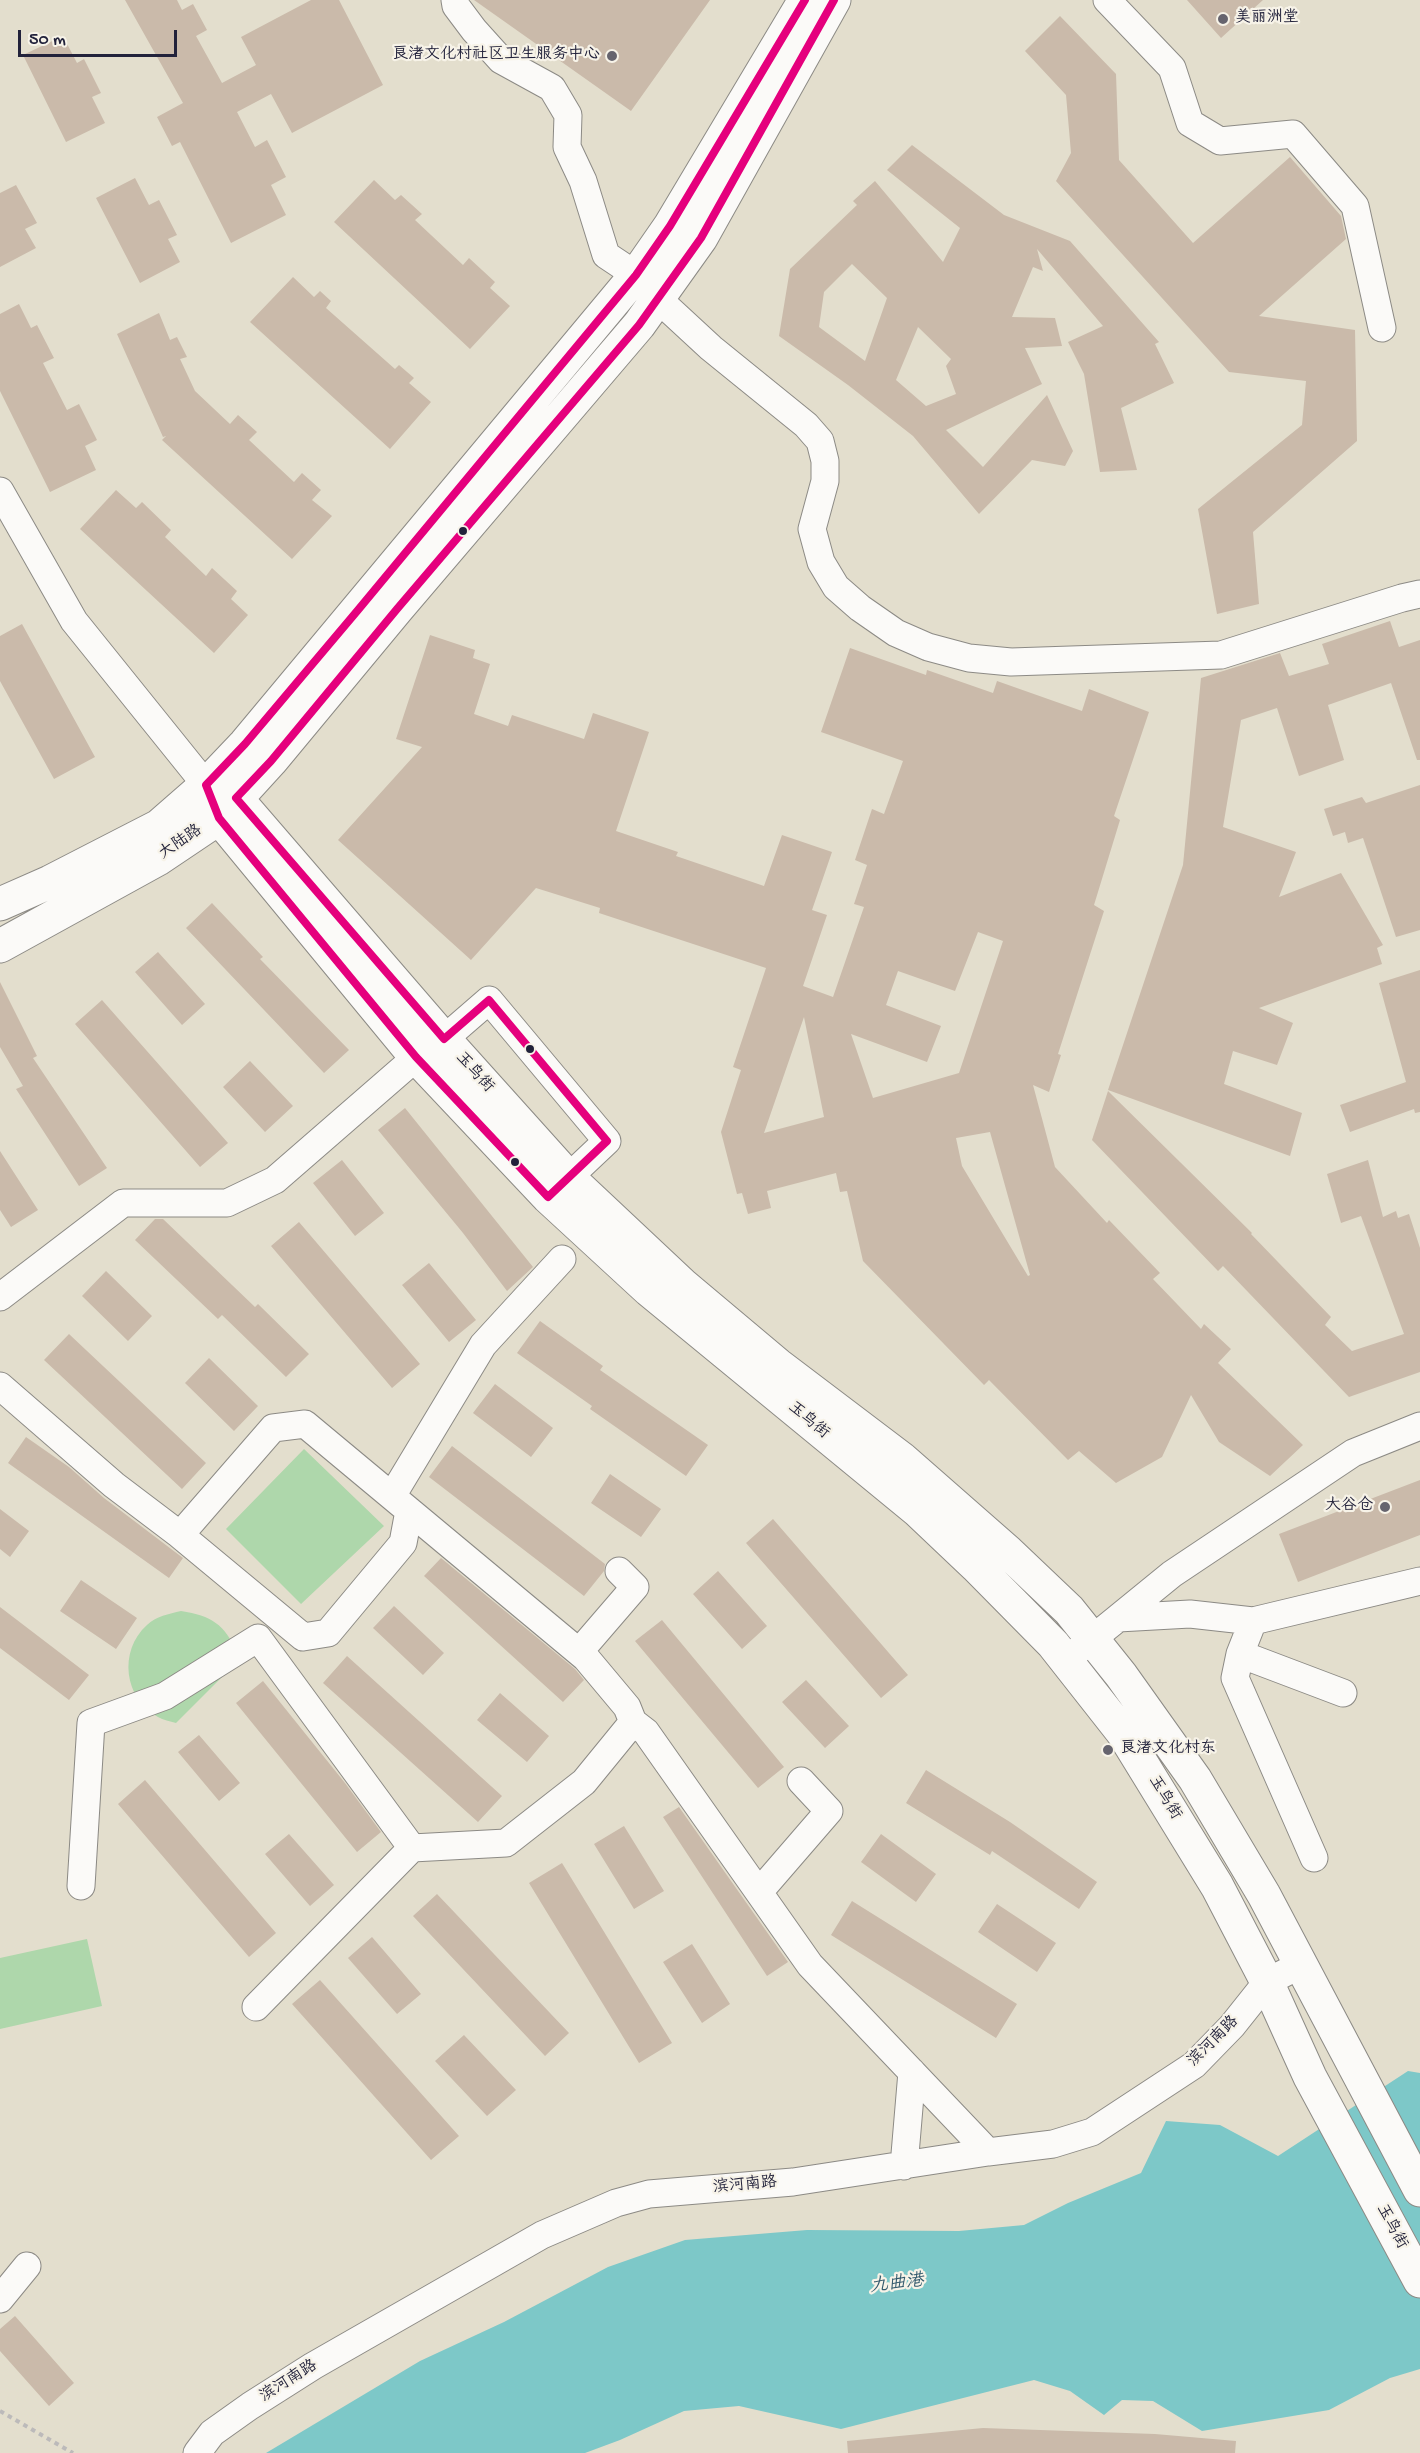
<!DOCTYPE html>
<html>
<head>
<meta charset="utf-8">
<style>
	body { margin:0 }
	#map { position:relative; width:1420px; height:2453px; overflow:hidden; background:#e3decd; font-family:"Gochi Hand",sans-serif }
	canvas { display:block }
	.scale { position:absolute; left:18px; top:30px; width:159px; height:27px; box-sizing:border-box; border:3px solid #22223b; border-top:0; padding-left:8px; font-size:18px; line-height:21px; white-space:nowrap; color:#22223b; -webkit-text-stroke:4px #f7f3e8; paint-order:stroke }
</style>
</head>
<body>
<div id="map">
<canvas width="1420" height="2453"></canvas>
<div class="scale">50 m</div>
</div>
<script>
const g = document.querySelector('canvas').getContext('2d');
g.lineJoin = 'round';
function fill(path, color) { g.fillStyle = color; g.fill(path, 'evenodd'); }
function trace(path, color, width, dash) { g.strokeStyle = color; g.lineWidth = width; g.lineCap = dash ? 'butt' : 'round'; g.setLineDash(dash || []); g.stroke(path); }
function label(font, color, halo, rows, align = 'center') {
  g.font = font + ' "Gochi Hand","LXGW WenKai TC",sans-serif'; g.lineWidth = 4.5; g.setLineDash([]); g.textBaseline = 'middle'; g.strokeStyle = halo; g.fillStyle = color; for (const [text, x, y, turn = 0] of rows) {
    g.save(); g.translate(x, y); g.rotate((+turn || 0) * Math.PI / 180); g.textAlign = isNaN(turn) ? turn : align; if (halo) g.strokeText(text, 0, 0); g.fillText(text, 0, 0); g.restore();
  }
}
const green = new Path2D(`
	M304,1449L384,1526L301,1604L226,1529Z
	M181,1611C212,1616 224,1624 237,1652L223,1676L176,1723C170,1721 163,1720 158,1717C124,1699 118,1651 147,1625C156,1616 169,1614 181,1611Z
	M87,1939L102,2006L0,2029V1958Z`);
const water = new Path2D(`
	M1408,2071L1420,2073V2369L1390,2378L1329,2410L1202,2431L1153,2401L1122,2400L1104,2415L1070,2391L1034,2380L841,2429L739,2406L684,2411L620,2440L585,2453H266L420,2361L504,2322L608,2267L685,2240L807,2230L959,2231L1024,2225L1068,2203L1141,2173L1166,2121L1220,2125L1278,2156Z`);
const building = new Path2D(`
	M125,0H177L182,10L193,4L207,30L196,36L222,83L256,65L241,37L311,0H339L383,85L292,133L271,94L237,112L255,147L267,140L286,177L271,185L286,215L231,243L180,142L172,146L157,117L183,103Z
	M474,0H710L631,111Z
	M1187,0H1263L1221,38Z
	M1060,16L1116,74L1119,160L1193,243L1290,157L1341,216L1346,239L1259,316L1355,330L1357,441L1253,532L1259,604L1217,614L1198,509L1302,425L1306,381L1229,372L1056,181L1071,153L1066,95L1025,51Z
	M63,36L77,63L84,59L101,93L92,97L105,123L66,142L23,55Z
	M912,145L1004,215L1070,241L1159,342L1155,344L1174,383L1121,408L1137,470L1100,472L1084,374L1068,342L1103,326L1037,249L1043,271L1033,267L1012,317L1055,318L1062,346L1025,348L1042,384L946,430L983,467L1047,395L1073,451L1065,466L1032,460L979,514L913,436L848,385L779,336L790,269L857,205L853,201L875,181L943,262L960,228L887,170ZM852,264L887,298L865,361L819,327L824,292ZM918,327L951,359L946,366L956,394L926,406L896,380Z
	M135,178L149,205L159,200L177,235L168,239L180,262L140,283L96,198Z
	M374,180L395,200L401,195L422,214L415,220L463,265L469,258L495,282L490,288L510,306L470,349L334,222Z
	M16,185L37,223L25,229L36,248L0,267V193Z
	M293,277L314,297L320,291L331,301L326,308L395,369L399,365L414,378L409,383L431,402L390,449L250,322Z
	M19,304L31,328L37,325L54,358L43,363L67,410L79,404L97,440L85,446L96,470L50,492L0,391V314Z
	M159,313L170,340L177,337L187,357L180,359L195,391L230,424L238,415L257,432L249,440L294,482L302,473L321,490L312,500L332,516L292,559L162,440L166,436L163,437L117,334Z
	M116,490L136,508L142,502L171,530L165,537L206,576L212,568L237,591L231,599L248,615L214,653L80,529Z
	M1390,621L1399,647L1420,640V760H1417L1391,683L1328,705L1344,760L1299,776L1277,708L1241,720L1223,827L1296,852L1279,897L1341,873L1383,945L1377,948L1382,964L1259,1008L1293,1023L1277,1065L1233,1051L1224,1084L1302,1113L1290,1156L1108,1090L1183,865L1201,678L1280,653L1289,676L1329,664L1322,644Z
	M22,624L95,757L54,779L0,681V636Z
	M430,635L475,650L473,658L490,664L474,714L508,726L512,715L584,739L593,713L649,732L616,831L678,852L676,856L764,886L782,835L832,852L812,910L827,915L803,986L833,997L864,907L854,904L867,865L855,860L872,809L884,814L903,761L821,732L850,648L926,675L927,670L993,693L997,681L1082,711L1089,689L1149,712L1114,816L1120,820L1094,905L1104,911L1058,1054L1061,1055L1049,1092L1033,1085L1055,1167L1107,1223L1109,1220L1160,1273L1153,1279L1201,1329L1204,1324L1231,1349L1218,1363L1303,1445L1270,1476L1219,1442L1191,1395L1162,1457L1116,1483L1079,1451L1068,1460L989,1380L984,1385L863,1261L847,1191L840,1192L836,1173L767,1191L771,1208L748,1214L742,1193L737,1194L721,1132L741,1070L733,1067L766,968L599,913L600,908L536,888L471,960L338,840L422,747L396,739ZM978,932L1003,941L959,1073L873,1098L851,1034L927,1062L941,1026L886,1005L898,971L955,991ZM804,1017L824,1117L764,1133ZM990,1132L1030,1275L1028,1276L962,1166L956,1138Z
	M1420,785V930L1396,937L1363,838L1348,843L1345,832L1333,836L1324,809L1362,797L1366,803Z
	M212,903L263,957L260,959L349,1050L324,1073L186,928Z
	M158,952L205,1004L182,1025L135,972Z
	M1420,970V1112L1415,1113L1414,1109L1350,1132L1340,1105L1406,1082L1379,983Z
	M0,982L37,1056L33,1058L107,1168L79,1186L16,1089L23,1086L0,1047Z
	M102,1000L228,1143L200,1167L75,1024Z
	M250,1061L293,1106L265,1132L223,1087Z
	M1108,1091L1252,1233L1251,1234L1331,1317L1325,1325L1352,1351L1404,1334L1361,1216L1341,1223L1327,1174L1368,1160L1383,1217L1396,1211L1398,1218L1409,1214L1420,1248V1372L1349,1397L1223,1266L1218,1271L1092,1140Z
	M405,1108L533,1267L507,1291L463,1233L378,1130Z
	M0,1151L38,1210L11,1227L0,1210Z
	M342,1160L384,1213L355,1236L313,1183Z
	M155,1219H163L255,1307L258,1304L309,1354L286,1377L222,1315L218,1319L135,1240Z
	M299,1222L420,1364L392,1388L271,1246Z
	M429,1263L476,1320L449,1342L402,1285Z
	M106,1271L152,1316L128,1341L82,1296Z
	M540,1321L603,1366L600,1370L708,1445L686,1476L590,1409L592,1406L517,1353Z
	M69,1334L206,1463L182,1489L44,1360Z
	M209,1358L258,1406L234,1431L185,1383Z
	M495,1384L553,1428L531,1457L473,1413Z
	M26,1437L69,1467L104,1498L183,1558L169,1578L8,1463Z
	M452,1446L605,1564L604,1571L584,1596L429,1477Z
	M610,1474L661,1509L641,1537L591,1503Z
	M1420,1480V1535L1298,1582L1279,1534Z
	M0,1509L29,1531L10,1557L0,1549Z
	M773,1519L908,1675L881,1698L746,1543Z
	M441,1558L575,1669L584,1680L563,1702L424,1576Z
	M718,1571L767,1626L742,1649L693,1594Z
	M81,1580L137,1618L116,1649L60,1611Z
	M394,1606L444,1653L423,1675L373,1628Z
	M0,1607L89,1675L69,1700L0,1648Z
	M662,1620L784,1767L758,1788L635,1641Z
	M347,1656L502,1796L478,1822L323,1683Z
	M806,1680L849,1726L825,1748L782,1702Z
	M263,1681L345,1783L381,1832L357,1852L236,1703Z
	M500,1693L549,1736L527,1762L477,1720Z
	M199,1735L240,1783L219,1801L178,1752Z
	M926,1770L1010,1822L1097,1882L1079,1909L992,1851L990,1855L906,1803Z
	M145,1780L276,1933L249,1957L118,1804Z
	M679,1807L788,1962L767,1976L663,1817Z
	M624,1826L664,1891L634,1909L594,1844Z
	M289,1834L334,1885L310,1906L265,1854Z
	M881,1834L936,1874L916,1902L861,1862Z
	M562,1863L672,2043L639,2063L529,1883Z
	M437,1894L569,2033L545,2056L413,1916Z
	M852,1901L1017,2004L996,2038L831,1935Z
	M997,1904L1056,1943L1037,1972L978,1932Z
	M372,1937L421,1994L397,2014L348,1958Z
	M692,1944L730,2004L702,2023L663,1962Z
	M320,1980L459,2136L431,2160L292,2004Z
	M464,2035L516,2090L487,2116L435,2061Z
	M15,2316L74,2383L49,2406L0,2351V2329Z
	M983,2428L1155,2434L1236,2441L1235,2453H848L847,2441Z`);
const path = new Path2D(`
	M0,2411L73,2453`);
const minor = new Path2D(`
	M455,0L456,6L474,30L501,60L552,88L568,115L567,147L583,181L606,255L636,275L658,299L711,348L806,425L820,441L825,461V481L812,529L821,562L836,587L860,608L896,633L928,647L969,658L1011,662L1221,655L1402,598L1420,594
	M1107,0L1172,68L1190,123L1220,141L1293,134L1355,206L1382,328
	M0,491L74,621L206,785
	M444,1039L489,1000L607,1141L553,1192
	M0,1297L123,1203H227L275,1180L405,1067
	M0,1386L114,1485L180,1535L273,1428L305,1424L586,1658L627,1707L633,1722L646,1732L810,1965L988,2152
	M392,1496L483,1345L562,1259
	M180,1535L303,1637L328,1633L403,1543L409,1511
	M1118,1618L1172,1574L1353,1453L1420,1426
	M1253,1621L1240,1654L1235,1678L1314,1858
	M579,1652L635,1587L619,1571
	M1076,1652L1118,1618L1190,1614L1253,1621L1420,1581
	M1240,1654L1343,1693
	M81,1886L91,1723L165,1696L258,1638L412,1848
	M759,1892L829,1811L801,1781
	M256,2007L412,1848L506,1843L584,1782L633,1722
	M904,2166L912,2072
	M0,2299L27,2266
	M197,2453L212,2433L250,2406L313,2366L542,2235L616,2203L649,2194L793,2182L988,2152L1053,2144L1092,2132L1194,2065L1232,2026L1267,1982L1300,1965`);
const major = new Path2D(`
	M206,785L219,818L416,1057L548,1197L649,1290L918,1511L976,1566L1053,1644L1123,1733L1217,1886L1267,1982L1310,2077L1420,2281
	M206,785L236,798L444,1039L569,1178L684,1286L778,1365L902,1459L1008,1552L1069,1610L1121,1675L1195,1779L1264,1895L1420,2190
	M0,904L50,882L159,826L206,785L245,744L636,275L670,226L805,0
	M0,946L158,859L219,818L271,761L397,609L639,325L701,238L834,0`);
const bus1 = new Path2D(`
	M805,0L670,226L636,275L358,610L245,744L206,785L219,818L416,1057L548,1197L607,1141L489,1000L444,1039L236,798L271,761L397,609L639,325L701,238L834,0`);
const markers = [
	[1223,19,6,"#66646e"],
	[612,56,6,"#66646e"],
	[463,531,5,"#22223b"],
	[530,1049,5,"#22223b"],
	[515,1162,5,"#22223b"],
	[1385,1507,6,"#66646e"],
	[1108,1750,6,"#66646e"]
];
const poiNames = [
	["美丽洲堂",1235,19],
	["良渚文化村社区卫生服务中心",600,56,"right"],
	["大谷仓",1373,1507,"right"],
	["良渚文化村东",1120,1750]
];
const streetNames = [
	["大陆路",181,843,-34],
	["玉鸟街",474,1073,48],
	["玉鸟街",808,1421,40],
	["玉鸟街",1164,1798,59],
	["滨河南路",1214,2042,-45],
	["滨河南路",745,2186,-5],
	["玉鸟街",1391,2227,62],
	["滨河南路",289,2382,-32]
];
const waterNames = [
	["九曲港",897,2285,-7]
];
fill(green, '#aed7ab');
fill(water, '#7dc8c8');
fill(building, '#cabaaa');
trace(minor, '#8c8a85', 29);
trace(major, '#8c8a85', 35);
trace(path, '#bcbaba', 4, [4.5, 4.5]);
trace(minor, '#fbfaf8', 27);
trace(major, '#fbfaf8', 33);
trace(bus1, '#e5007d', 8);
for (const [x, y, r, color] of markers) { const dot = new Path2D(); dot.arc(x, y, r, 0, 2 * Math.PI); g.fillStyle = color; g.fill(dot); trace(dot, '#f7f3e8', 2); }
label('16px', '#22223b', '#f7f3e8', poiNames, 'left');
label('16px', '#22223b', '#f7f3e8', streetNames);
label('italic 18px', '#32596c', '#f7f3e8', waterNames);
</script>
</body>
</html>
